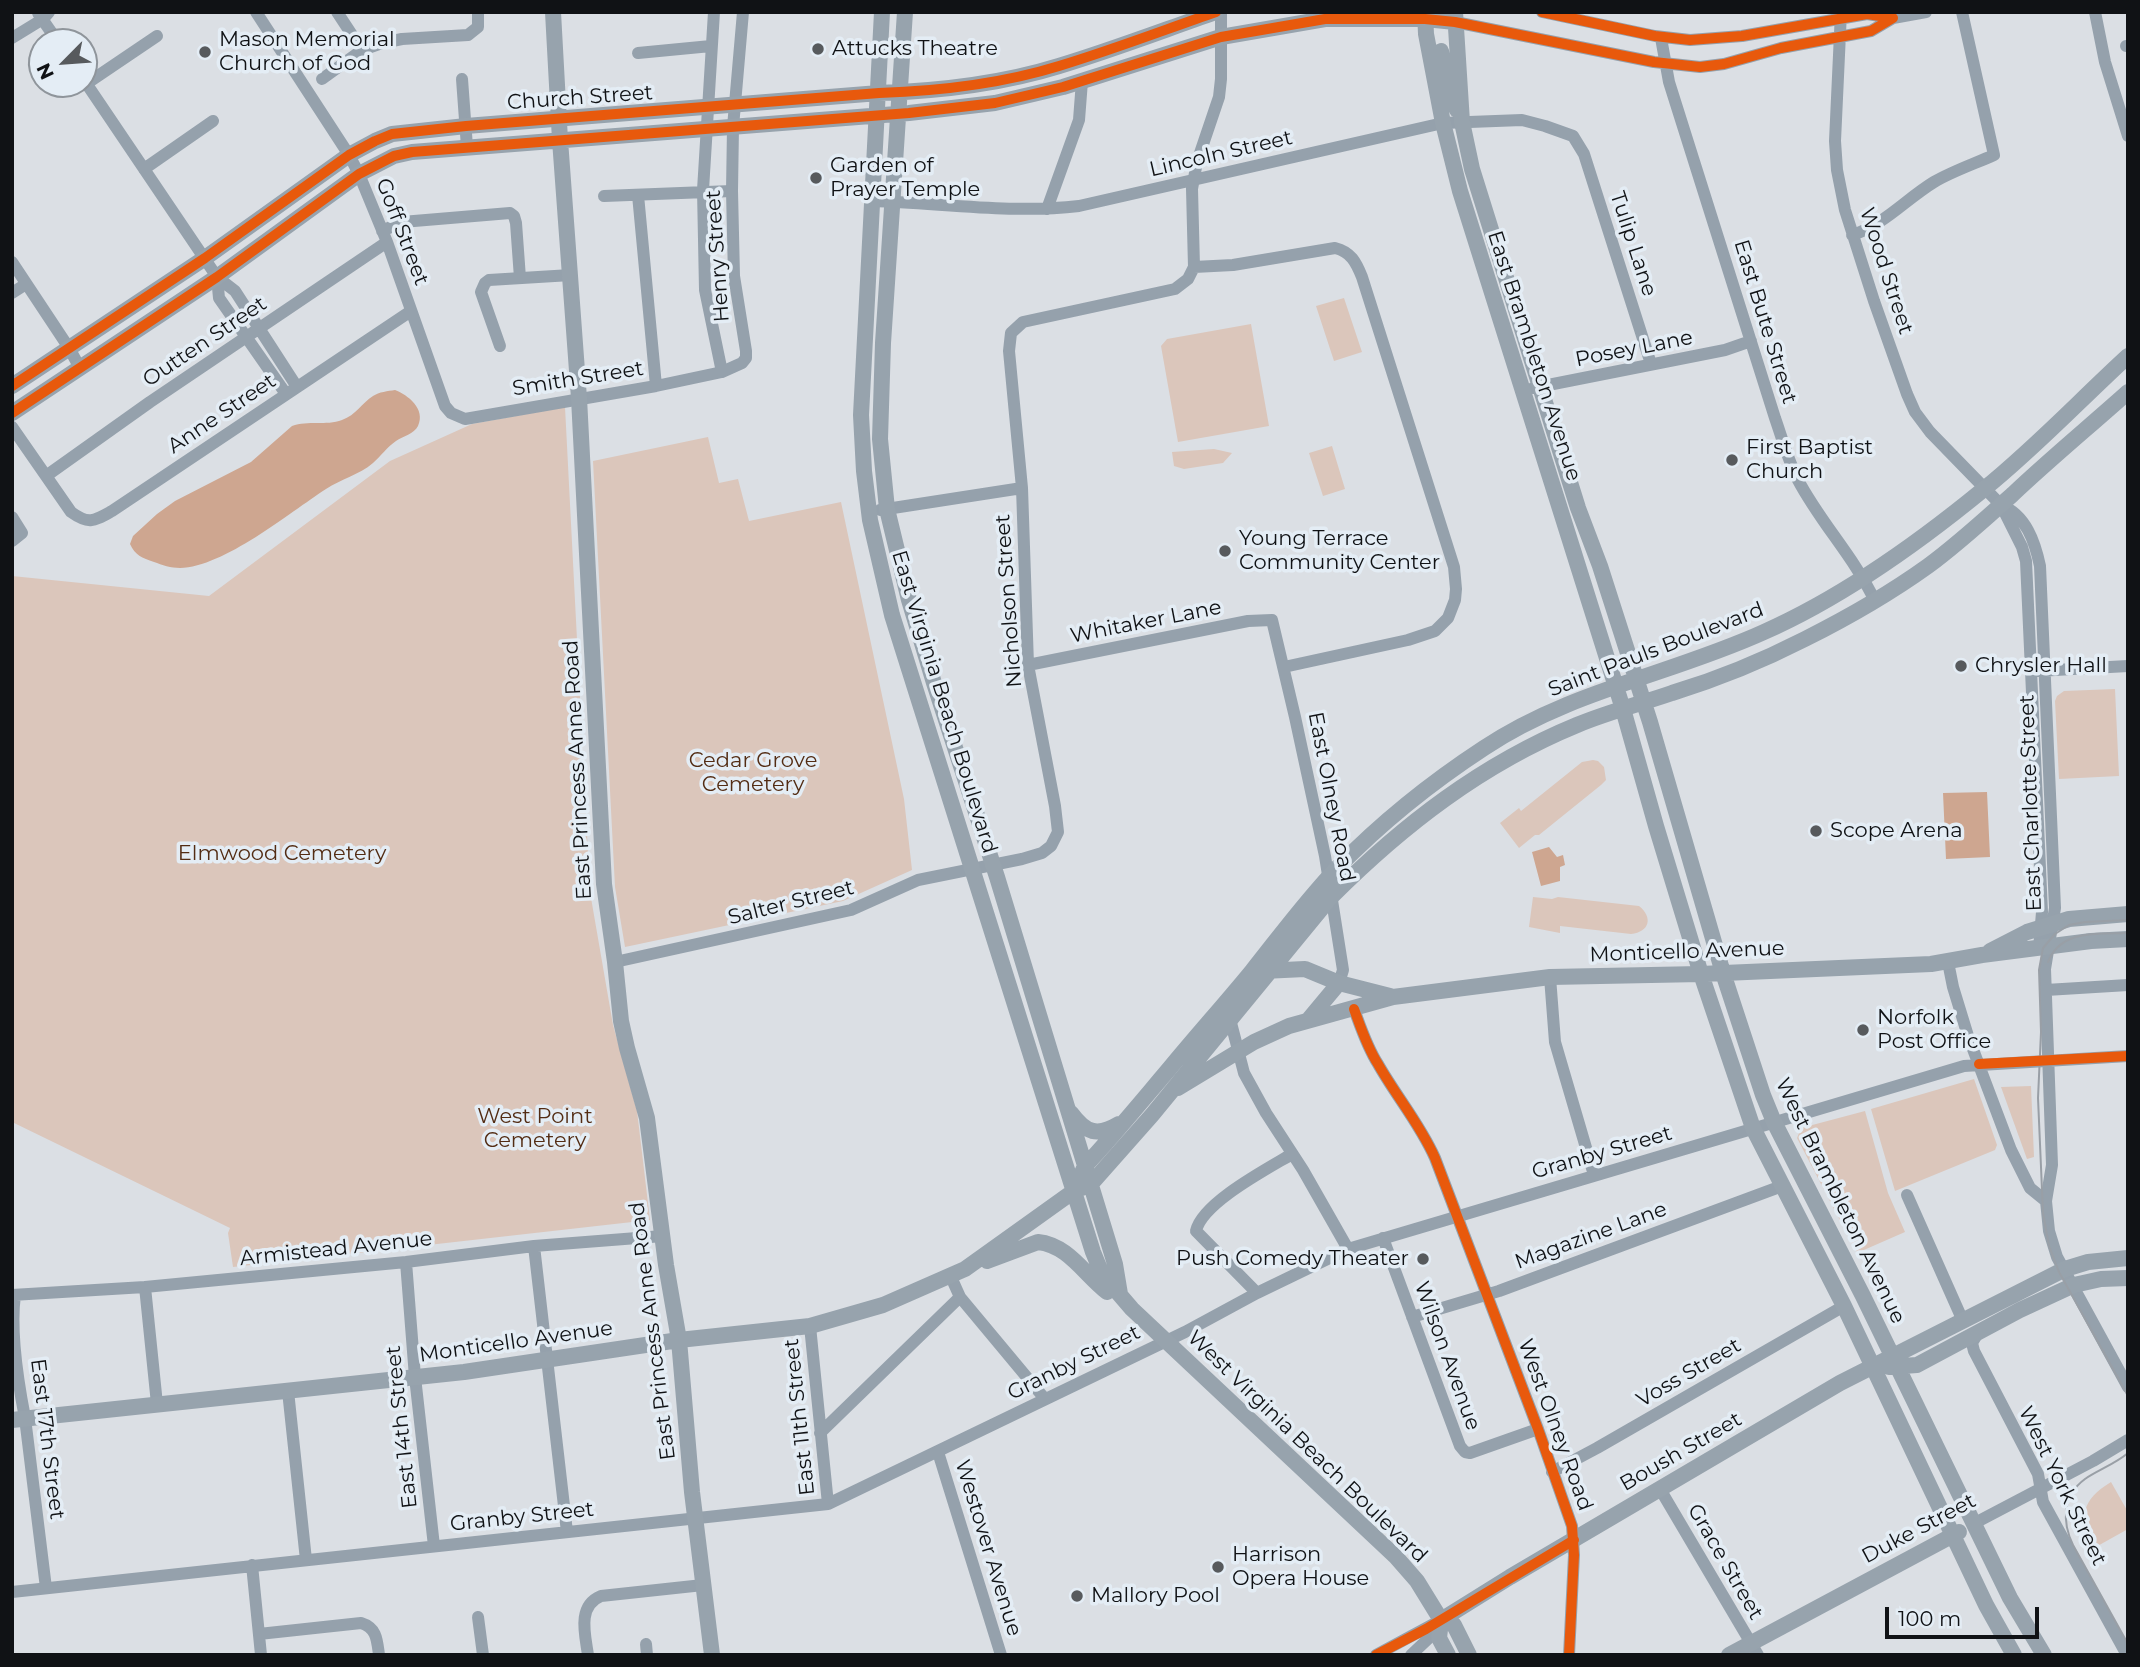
<!DOCTYPE html>
<html>
<head>
<meta charset="utf-8">
<style>
	body { margin:0 }
	#map { position:relative; width:2140px; height:1667px; overflow:hidden; background:#dbdfe4; font-family:Montserrat,sans-serif }
	canvas { display:block }
	.frame { position:absolute; inset:0; border:14px solid #101215; pointer-events:none }
	.north { position:absolute; left:28px; top:28px; width:70px; height:70px; box-sizing:border-box; background:#e4edf5; border:2px solid #8f959b; border-radius:50%; rotate:245deg; font-size:19px; font-weight:700; line-height:28px; text-align:center; color:#101215 }
	.north::after { content:''; display:block; margin:auto; width:24px; height:32px; background:#575a5d; clip-path:polygon(50% 0,100% 100%,50% 72%,0 100%) }
	.scale { position:absolute; left:1885px; top:1607px; width:154px; height:32px; box-sizing:border-box; border:4px solid #101215; border-top:0; padding-left:9px; font-size:21px; line-height:24px; white-space:nowrap; color:#101215; -webkit-text-stroke:5px #e4edf5; paint-order:stroke }
</style>
</head>
<body>
<div id="map">
<canvas width="2140" height="1667"></canvas>
<div class="frame"></div>
<div class="north">N</div>
<div class="scale">100 m</div>
</div>
<script>
const g = document.querySelector('canvas').getContext('2d');
g.lineJoin = 'round';
function fill(path, color) { g.fillStyle = color; g.fill(path, 'evenodd'); }
function trace(path, color, width, dash) { g.strokeStyle = color; g.lineWidth = width; g.lineCap = dash ? 'butt' : 'round'; g.setLineDash(dash || []); g.stroke(path); }
function label(font, color, halo, rows, align = 'center') {
  g.font = font + ' Montserrat,sans-serif'; g.lineWidth = 7; g.setLineDash([]); g.textBaseline = 'middle'; g.strokeStyle = halo; g.fillStyle = color; for (const [text, x, y, turn = 0] of rows) {
    g.save(); g.translate(x, y); g.rotate((+turn || 0) * Math.PI / 180); g.textAlign = isNaN(turn) ? turn : align; if (halo) g.strokeText(text, 0, 0); g.fillText(text, 0, 0); g.restore();
  }
}
const green = new Path2D(`
	M1344,298L1362,352L1334,361L1316,306Z
	M1251,324L1269,426L1178,442L1161,346L1167,339Z
	M565,407L590,892L613,1025L637,1111L650,1220L233,1267L228,1233L230,1228L12,1122V576L209,596L390,461L472,424Z
	M708,437L719,483L738,479L749,521L841,502L904,799L912,870L843,901L625,947L615,887L593,461Z
	M1332,446L1345,489L1323,496L1309,453Z
	M1214,449L1232,453L1223,463L1184,469L1174,466L1172,452Z
	M2115,689L2119,776L2059,779L2055,701L2057,696L2064,691Z
	M1593,760L1598,761L1604,767L1606,780L1601,785L1539,835H1535L1519,848L1500,823L1519,808L1521,811L1582,762Z
	M1533,897L1552,899L1558,897L1639,906C1653,917 1650,932 1631,934L1560,926V933L1529,927Z
	M1974,1079L1997,1145L1995,1150L1895,1191L1871,1109Z
	M2031,1086L2034,1157L2027,1159L2001,1087Z
	M1865,1111L1888,1193L1905,1232L1857,1253L1797,1138L1801,1128Z
	M2111,1482L2128,1512V1529L2094,1548C2078,1518 2081,1500 2111,1482Z`);
const water = new Path2D(`
	M395,390C408,395 426,409 418,426C414,434 403,436 396,441C387,447 381,456 373,463C359,475 341,479 326,489C289,513 224,567 180,568C171,568 162,565 154,562C142,558 135,555 130,544L133,536L157,514L175,501L251,462L292,426C308,420 326,426 342,420C356,415 362,403 373,396C379,392 388,391 395,390Z
	M1987,792L1990,857L1946,859L1943,793Z
	M1549,847L1557,857L1563,855L1565,865L1560,867V881L1541,886L1532,852Z`);
const minor = new Path2D(`
	M256,12L349,155L359,174L387,242L445,406L451,413L465,419L656,386L722,372L742,363L746,358V351L734,276L732,191L733,127L743,12
	M337,12L362,50
	M714,12L703,190L705,290L722,372
	M1542,12L1655,36L1690,40L1742,36L1867,14L1893,18L1926,12
	M1841,12L1835,141L1837,170L1845,210L1874,301L1907,394L1915,412L1930,432L2001,505L2022,547L2026,561L2042,912L2039,949
	M2095,12L2105,62L2128,136
	M38,13L58,42
	M1455,22L1654,62L1700,67L1724,64L1781,48L1871,31L1893,18
	M12,38L43,19L49,12
	M1661,38L1669,82L1775,418C1782,438 1788,460 1798,480C1820,522 1854,557 1875,601
	M2126,46H2128
	M638,53L711,46
	M322,79L362,50L382,43L402,39L468,35L478,27V12
	M462,79L467,147
	M84,80L217,277L235,291L297,387
	M86,84L157,36
	M144,169L213,121
	M638,195L656,386
	M604,196L732,191
	M873,201C941,203 1011,214 1079,206L1443,123L1522,120L1545,126L1573,136L1584,154L1651,364
	M1047,209L1079,120L1082,81
	M382,231L402,222L510,213L514,216L516,223L520,278
	M1852,235C1884,225 1906,199 1934,182C1953,171 1974,164 1994,155L1962,12
	M12,262L69,348L80,368
	M1194,267L1233,265L1335,248C1351,252 1356,262 1362,277L1454,567L1456,589L1455,600L1448,618L1435,631L1408,640L1284,667
	M217,277L219,298L286,394
	M12,293L26,284
	M500,346L481,292L485,283L489,280L571,275
	M1533,388L1725,350L1751,341
	M12,427L71,512C89,525 94,521 112,511L411,311
	M46,476L150,402L387,242
	M2001,505C2026,515 2035,542 2040,566L2055,908L2045,969L2052,1165L2046,1201L2049,1231L2057,1257L2128,1387
	M880,510L1022,488
	M12,517L22,533L12,541
	M1028,665L1248,621L1272,620L1295,717L1325,856L1343,970L1339,983
	M2037,671L2128,666
	M615,962L851,910L918,880L1022,859L1042,853L1051,846L1058,832L1055,806L1028,665L1022,488L1009,351L1011,333L1023,322L1175,289L1188,279L1194,267L1192,189L1197,162L1219,97L1221,79V12
	M1948,962L1953,987L1968,1036L2011,1150L2030,1188L2046,1201
	M1550,977L1555,1042L1594,1175
	M2046,990L2128,985
	M1354,1009C1361,1028 1367,1047 1378,1064C1396,1096 1420,1124 1435,1158L1538,1429L1572,1526L1574,1555L1569,1655
	M1230,1019L1244,1073L1266,1113L1303,1170L1348,1249
	M1907,1195L1963,1321
	M1383,1238L1460,1446L1465,1452L1470,1453L1538,1429
	M534,1246L567,1532
	M406,1262L415,1377L434,1546
	M951,1277L960,1297L1045,1399
	M145,1287L157,1404
	M1257,1293L1196,1231C1202,1203 1267,1169 1292,1154
	M12,1295L145,1287L406,1262L534,1246L663,1236
	M15,1295C10,1331 18,1382 25,1418L46,1588
	M1412,1317L1499,1291L1782,1186
	M810,1326L828,1504
	M1978,1333L1972,1343L1974,1351L2038,1474L2043,1502L2127,1655
	M288,1391L306,1560
	M820,1433L960,1297
	M938,1452L1001,1655
	M1552,1472L1597,1448L1844,1306
	M1660,1489L1758,1655
	M1973,1524L2093,1461L2128,1440
	M252,1565L261,1655
	M12,1592L828,1504L1185,1332L1257,1293L1348,1249L1964,1066L2128,1056
	M478,1617L483,1655
	M259,1634L361,1623C377,1628 377,1640 379,1655
	M646,1644L647,1655
	M588,1655C585,1634 577,1606 601,1596L703,1585
	M1376,1655L1441,1620
	M1411,1655L1429,1638L1438,1624`);
const major = new Path2D(`
	M553,12L560,140L579,398L604,884L615,962L621,1021L627,1048L647,1118L666,1265L679,1340L692,1492L712,1655
	M882,12L861,415L864,471L870,520L892,615L1093,1252L1102,1274L1132,1309L1396,1557L1417,1581L1441,1620
	M905,12L883,343L880,439L887,509L909,600L934,683L997,877L1115,1264L1120,1294
	M1425,12L1426,34L1443,123L1460,191L1623,709L1656,826L1701,974L1753,1128L1844,1306L1986,1605L2014,1655
	M1455,12L1462,122L1472,169L1578,508L1600,566L1650,722L1723,973L1763,1095L1774,1122L1863,1296L2010,1598L2044,1655
	M1441,51L1449,92L1457,110
	M12,386L205,258L349,155L375,141L392,134L466,126L879,93C939,91 1001,84 1059,66C1112,50 1164,30 1216,12
	M12,413L217,277L359,174L394,156L412,152L909,113L995,103L1063,87L1221,37L1325,19H1425L1455,22
	M1990,951L2027,932L2069,919L2128,914
	M1263,971L1305,969L1339,983L1390,996
	M1309,1019L1339,983
	M1178,1088L1254,1042L1289,1026L1393,997L1550,977L1701,974L1931,964L1982,955L2091,941L2128,939
	M1071,1113C1086,1133 1097,1137 1119,1124
	M1074,1191L1085,1166C1114,1135 1141,1102 1169,1069C1196,1036 1225,1004 1252,971C1280,936 1307,899 1338,867C1381,823 1432,782 1484,748C1569,691 1672,674 1764,632C1843,597 1917,544 1984,489C2035,448 2080,400 2128,356
	M987,1261L1038,1242C1068,1245 1084,1274 1107,1292
	M1889,1367L1917,1365L2020,1310L2074,1285L2101,1279L2128,1278
	M12,1420L464,1372L679,1340L810,1326L883,1305L965,1269L1074,1191L1091,1184L1152,1115L1331,897C1403,825 1482,764 1577,725C1608,712 1640,704 1672,693C1718,679 1762,661 1805,639C1847,618 1889,594 1928,566C1958,544 1985,519 2013,494C2050,459 2090,426 2128,392
	M1441,1620L1510,1577L1840,1383L2065,1269L2088,1262L2128,1258
	M1441,1620L1454,1625L1469,1655
	M1441,1620L1439,1638L1448,1655
	M1729,1655L1959,1532`);
const tram = new Path2D(`
	M2128,920L2085,922L2069,925L2055,934L2043,948L2039,970L2041,1032L2038,1098L2043,1213L2049,1246L2059,1272L2128,1396
	M2048,962C2061,929 2098,934 2128,933
	M2128,1453C2115,1464 2098,1470 2085,1479C2062,1496 2062,1522 2073,1545L2128,1644`);
const cycleway = new Path2D(`
	M1542,12L1655,36L1690,40L1742,36L1867,14L1893,18
	M12,386L205,258L349,155L375,141L392,134L466,126L879,93C939,91 1001,84 1059,66C1112,50 1164,30 1216,12
	M12,413L217,277L359,174L394,156L412,152L909,113L995,103L1063,87L1221,37L1325,19H1425L1455,22L1654,62L1700,67L1724,64L1781,48L1871,31L1893,18
	M1354,1009C1361,1028 1367,1047 1378,1064C1396,1096 1420,1124 1435,1158L1538,1429L1572,1526L1574,1555L1569,1655
	M1979,1064L2128,1056
	M1376,1655L1426,1629L1574,1540`);
const markers = [
	[818,49,7,"#575a5d"],
	[205,52,7,"#575a5d"],
	[816,178,7,"#575a5d"],
	[1732,460,7,"#575a5d"],
	[1225,551,7,"#575a5d"],
	[1961,666,7,"#575a5d"],
	[1816,831,7,"#575a5d"],
	[1863,1030,7,"#575a5d"],
	[1423,1259,7,"#575a5d"],
	[1218,1567,7,"#575a5d"],
	[1077,1596,7,"#575a5d"]
];
const poiNames = [
	["Mason Memorial",219,40],
	["Church of God",219,64],
	["Attucks Theatre",832,49],
	["Garden of",830,166],
	["Prayer Temple",830,190],
	["First Baptist",1746,448],
	["Church",1746,472],
	["Young Terrace",1239,539],
	["Community Center",1239,563],
	["Chrysler Hall",1975,666],
	["Scope Arena",1830,831],
	["Norfolk",1877,1018],
	["Post Office",1877,1042],
	["Push Comedy Theater",1409,1259,"right"],
	["Harrison",1232,1555],
	["Opera House",1232,1579],
	["Mallory Pool",1091,1596]
];
const streetNames = [
	["Church Street",580,98,-4],
	["Lincoln Street",1221,154,-13],
	["Goff Street",402,232,69],
	["Tulip Lane",1633,244,72],
	["Henry Street",718,256,-94],
	["Wood Street",1886,271,72],
	["East Bute Street",1765,322,73],
	["Outten Street",205,342,-34],
	["Posey Lane",1634,349,-11],
	["East Brambleton Avenue",1534,356,72],
	["Smith Street",578,379,-9],
	["Anne Street",222,414,-34],
	["Nicholson Street",1009,601,-94],
	["Whitaker Lane",1146,622,-11],
	["Saint Pauls Boulevard",1656,650,-21],
	["East Virginia Beach Boulevard",944,702,73],
	["East Princess Anne Road",578,770,-93],
	["East Olney Road",1331,797,79],
	["East Charlotte Street",2031,803,-92],
	["Salter Street",791,903,-14],
	["Monticello Avenue",1687,952,-2],
	["Granby Street",1602,1153,-16],
	["West Brambleton Avenue",1840,1201,64],
	["Magazine Lane",1591,1236,-20],
	["Armistead Avenue",336,1249,-6],
	["East Princess Anne Road",653,1331,-97],
	["Monticello Avenue",516,1342,-8],
	["Wilson Avenue",1447,1356,70],
	["Granby Street",1074,1363,-26],
	["Voss Street",1689,1373,-30],
	["East 11th Street",800,1417,-96],
	["West Olney Road",1555,1425,70],
	["East 14th Street",402,1427,-96],
	["East 17th Street",47,1439,83],
	["West Virginia Beach Boulevard",1307,1447,44],
	["Boush Street",1681,1452,-30],
	["West York Street",2062,1486,64],
	["Granby Street",522,1517,-6],
	["Duke Street",1919,1529,-28],
	["Westover Avenue",988,1548,73],
	["Grace Street",1725,1562,60]
];
const parkNames = [
	["Cedar Grove",753,761],
	["Cemetery",753,785],
	["Elmwood Cemetery",282,854],
	["West Point",535,1117],
	["Cemetery",535,1141]
];
fill(green, '#dbc6bb');
fill(water, '#cea690');
trace(minor, '#95a1ac', 12);
trace(major, '#97a3ad', 16);
trace(tram, '#999fa6', 2);
trace(cycleway, '#e8590c', 10);
for (const [x, y, r, color] of markers) { const dot = new Path2D(); dot.arc(x, y, r, 0, 2 * Math.PI); g.fillStyle = color; g.fill(dot); trace(dot, '#e4edf5', 2.5); }
label('21px', '#101215', '#e4edf5', poiNames, 'left');
label('21px', '#101215', '#e4edf5', streetNames);
label('21px', '#532c13', '#e4edf5', parkNames);
</script>
</body>
</html>
